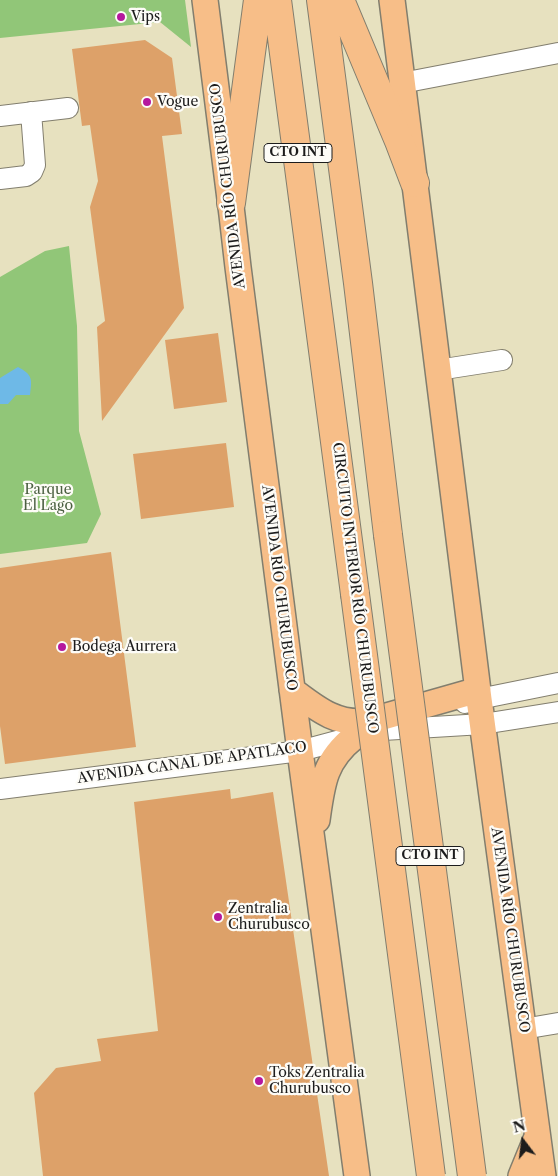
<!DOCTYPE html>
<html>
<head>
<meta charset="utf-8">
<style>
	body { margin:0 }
	#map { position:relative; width:558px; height:1176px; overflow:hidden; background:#e7e1bf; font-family:"Libre Caslon Text",serif }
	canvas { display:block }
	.north { position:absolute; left:498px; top:1116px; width:50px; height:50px; -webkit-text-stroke:4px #fdfcf7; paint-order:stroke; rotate:345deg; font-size:14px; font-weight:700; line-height:20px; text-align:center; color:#1c1c1c }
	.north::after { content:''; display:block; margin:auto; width:18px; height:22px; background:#1c1c1c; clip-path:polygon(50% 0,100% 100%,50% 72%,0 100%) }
</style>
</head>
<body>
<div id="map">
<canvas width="558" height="1176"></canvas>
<div class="north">N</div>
</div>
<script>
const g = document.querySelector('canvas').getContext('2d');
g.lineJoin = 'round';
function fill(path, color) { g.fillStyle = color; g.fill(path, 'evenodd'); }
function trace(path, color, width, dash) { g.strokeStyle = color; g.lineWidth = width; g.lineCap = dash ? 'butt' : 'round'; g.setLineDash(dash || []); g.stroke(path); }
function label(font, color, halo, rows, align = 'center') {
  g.font = font + ' "Libre Caslon Text",serif'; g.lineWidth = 4.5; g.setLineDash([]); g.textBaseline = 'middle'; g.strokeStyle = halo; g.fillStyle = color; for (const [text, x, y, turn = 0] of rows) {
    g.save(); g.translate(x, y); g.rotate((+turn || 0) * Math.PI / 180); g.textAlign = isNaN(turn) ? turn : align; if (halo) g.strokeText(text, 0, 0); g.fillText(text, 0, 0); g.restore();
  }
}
const green = new Path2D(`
	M0,0H185L191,47L160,22L0,38Z
	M69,246L77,326L79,431L101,514L87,543L0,554V277L45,251Z`);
const water = new Path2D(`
	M18,367C33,375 32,379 30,395H16L8,404H0V378Z`);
const building = new Path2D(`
	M145,40L172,58L182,134L162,136L184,308L102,421L97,327L105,321L90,207L98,181L90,125L82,126L72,49Z
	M218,333L227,402L174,409L165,340Z
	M226,443L234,507L141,519L133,454Z
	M111,552L136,747L5,764L0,726V568Z
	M230,789L231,799L273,792L329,1176H43L34,1093L56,1068L101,1061L97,1039L158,1031L134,802Z`);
const minor = new Path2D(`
	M402,83L558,53
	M0,116L68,108
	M0,179L26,176L32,172L35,165L31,112
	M438,370L502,360
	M465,703L479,699L558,683
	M383,730L483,724L558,712
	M0,789L300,751L356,736
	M523,1029L558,1023`);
const major = new Path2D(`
	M205,0L232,215L238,267L300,751L357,1176
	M392,0L479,699L543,1176
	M292,690C316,708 337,726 369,721L478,690
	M317,820C322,784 324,761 354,737
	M521,1176L537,1137`);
const highway = new Path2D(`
	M277,0L355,594
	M321,0L358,283L388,535
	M340,0L399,141L415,183
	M231,203L258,0`);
const highwayBridge = new Path2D(`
	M388,535L472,1176
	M355,594L431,1176`);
const markers = [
	[121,17,5,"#b5179e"],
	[147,102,5,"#b5179e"],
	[62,647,5,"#b5179e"],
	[218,917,5,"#b5179e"],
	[259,1081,5,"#b5179e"]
];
const shields = [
	[298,153,68],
	[430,856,68]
];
const shieldNames = [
	["CTO INT",298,153],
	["CTO INT",430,856]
];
const poiNames = [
	["Vips",131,17],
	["Vogue",157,102],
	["Bodega Aurrera",72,647],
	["Zentralia",228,909],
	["Churubusco",228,925],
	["Toks Zentralia",269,1073],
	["Churubusco",269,1089]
];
const streetNames = [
	["AVENIDA RÍO CHURUBUSCO",228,186,-97],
	["AVENIDA RÍO CHURUBUSCO",279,588,83],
	["CIRCUITO INTERIOR RÍO CHURUBUSCO",355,588,83],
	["AVENIDA CANAL DE APATLACO",192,763,-8],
	["AVENIDA RÍO CHURUBUSCO",510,930,82]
];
const parkNames = [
	["Parque",48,490],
	["El Lago",48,506]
];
fill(green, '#91c678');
fill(water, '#6eb9e7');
fill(building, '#dda169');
trace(minor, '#827e6e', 22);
trace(major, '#827e6e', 28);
trace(highway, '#827e6e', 30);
trace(minor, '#fff', 20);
trace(major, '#f7be88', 25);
trace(highway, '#f7be88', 28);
trace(highwayBridge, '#827e6e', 30, []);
trace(highwayBridge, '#f7be88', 28);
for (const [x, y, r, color] of markers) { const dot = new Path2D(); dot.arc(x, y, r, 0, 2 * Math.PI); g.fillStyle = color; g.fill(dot); trace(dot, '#fdfcf7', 2); }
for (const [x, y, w] of shields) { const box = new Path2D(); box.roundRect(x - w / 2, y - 9.5, w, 19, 4); g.fillStyle = '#fdfcf7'; g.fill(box); trace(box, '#1c1c1c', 1); }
label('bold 12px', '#1c1c1c', null, shieldNames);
label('14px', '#1c1c1c', '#fdfcf7', poiNames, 'left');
label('14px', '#1c1c1c', '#fdfcf7', streetNames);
label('14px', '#4b6041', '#fdfcf7', parkNames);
</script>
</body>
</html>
